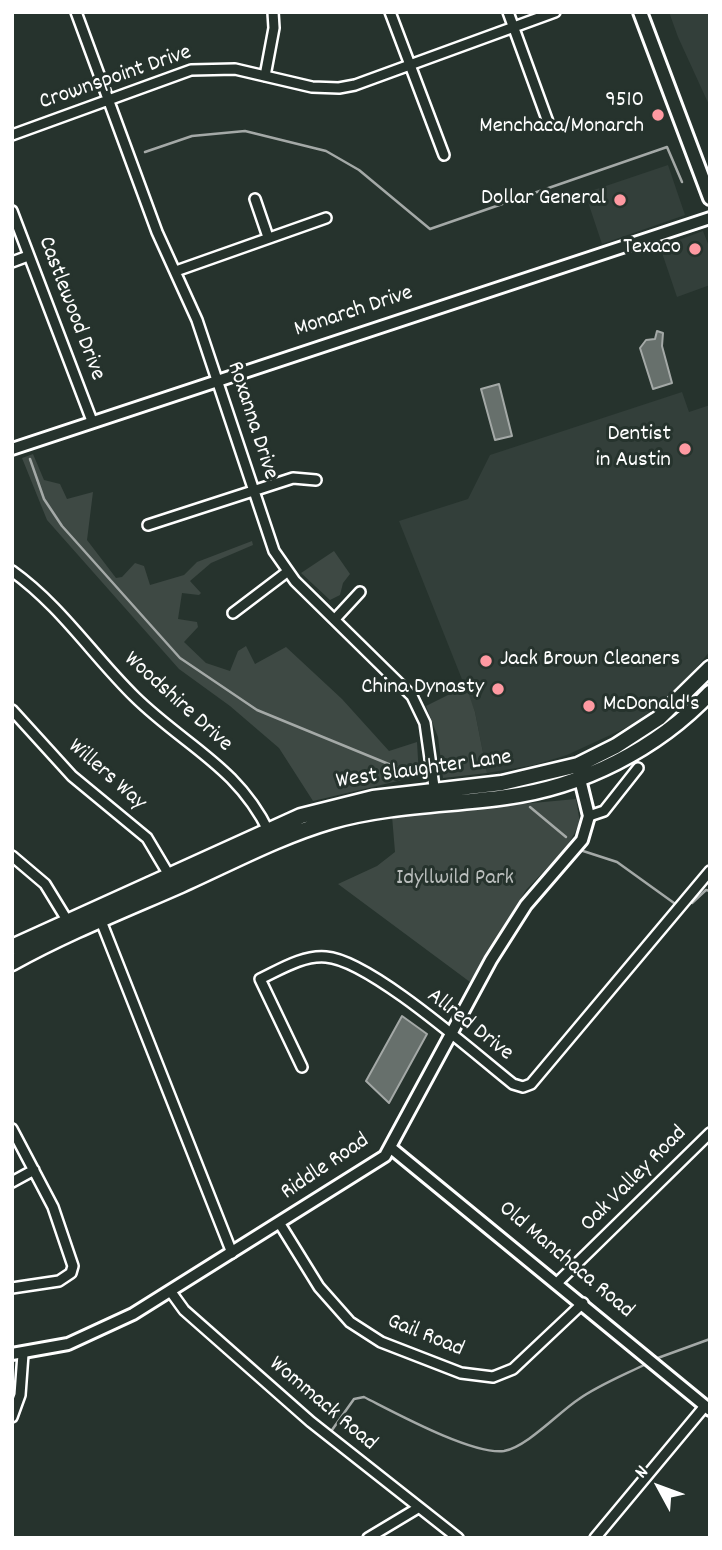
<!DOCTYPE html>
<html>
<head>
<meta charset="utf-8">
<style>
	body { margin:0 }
	#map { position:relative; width:722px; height:1550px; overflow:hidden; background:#26332d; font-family:Dekko,sans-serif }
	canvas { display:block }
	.frame { position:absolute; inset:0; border:14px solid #fff; pointer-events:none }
	.north { position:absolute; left:624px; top:1452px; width:70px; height:70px; -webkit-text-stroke:5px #26332d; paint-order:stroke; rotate:311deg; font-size:19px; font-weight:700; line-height:28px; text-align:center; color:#fff }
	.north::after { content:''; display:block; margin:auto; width:24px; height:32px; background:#fff; clip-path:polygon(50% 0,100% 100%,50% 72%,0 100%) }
</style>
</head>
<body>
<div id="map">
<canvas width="722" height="1550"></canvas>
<div class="frame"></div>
<div class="north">N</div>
</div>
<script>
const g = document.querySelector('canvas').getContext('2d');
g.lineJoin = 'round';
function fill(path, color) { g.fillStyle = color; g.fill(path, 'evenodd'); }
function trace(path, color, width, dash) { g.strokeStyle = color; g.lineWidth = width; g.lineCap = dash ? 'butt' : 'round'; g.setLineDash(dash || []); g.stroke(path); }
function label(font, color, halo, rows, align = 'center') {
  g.font = font + ' Dekko,sans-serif'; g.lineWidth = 6; g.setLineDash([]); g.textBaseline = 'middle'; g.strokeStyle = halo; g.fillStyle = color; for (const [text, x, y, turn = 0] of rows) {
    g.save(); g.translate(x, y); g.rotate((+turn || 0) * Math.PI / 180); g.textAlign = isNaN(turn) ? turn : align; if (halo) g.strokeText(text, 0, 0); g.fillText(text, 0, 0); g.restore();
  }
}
const built = new Path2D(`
	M669,12H710V107L678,37Z
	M668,165L685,215L602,244L585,193Z
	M703,231L710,249V285L677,297L660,247Z
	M682,392L689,412L710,405V651L676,693L657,710L632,725L567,755L534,765L487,773L475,712L399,521L468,499L490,455Z`);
const green = new Path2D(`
	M33,454L44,480L60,484L67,499L93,492L87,540L116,578L122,577L135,563L144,566L150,585L184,575L197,562L252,541L253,545L211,563L190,581L201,593L199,595L182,593L178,619L197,622L198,627L184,642L206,663L230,671L238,651L246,646L255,664L286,647L342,699L389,751L417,742L419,776L313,801L279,748L230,706L179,669L47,520L22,458Z
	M334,551L350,574L343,583L340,595L330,600L301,573Z
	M466,686L475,712L487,773L443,778L438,737L426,706Z
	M576,799L580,823L567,847L526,890L470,982L338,884L377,866L395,852L392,816Z`);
const water = new Path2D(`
	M657,331L663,333L662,346L672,383L653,389L640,348L646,340L655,339Z
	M499,384L512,436L495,440L481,389Z
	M402,1016L427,1034L389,1103L366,1081Z`);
const stream = new Path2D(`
	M145,152L192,136L245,131L326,151L359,170L430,229L667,147L682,182
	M30,459L44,499L62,526L180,658L257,710L413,774
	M530,807L566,837
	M580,850L617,862L674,903
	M692,903L706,890L710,891
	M655,1359L710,1339
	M332,1430L354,1399L364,1397C394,1412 472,1455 504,1451C527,1447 559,1412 579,1399C599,1385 624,1375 646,1364`);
const minor = new Path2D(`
	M76,12L157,232L197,320L274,551L295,581L412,696L425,723L435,794
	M390,12L444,155
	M508,12L548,122
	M265,76L274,28L273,12
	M12,135L191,70L235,69L312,87L339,88L355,85L555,12
	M255,199L268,237
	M12,211L92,421
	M12,262L28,256
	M176,271L326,218
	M148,525L293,478L316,480
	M12,571C61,606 93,656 135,697C185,746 237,766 269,832
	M233,613L287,572
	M335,619L360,592
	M12,710L72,776L147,838L169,875
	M589,816L604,811L638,768
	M12,856L45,884L67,920
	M101,921L232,1253
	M302,1067L260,979C281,969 303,955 326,957C370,960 475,1054 513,1084L523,1087L531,1084L710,871
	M12,1129L53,1207L73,1266L71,1273L59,1281L12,1288
	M12,1182L34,1170
	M280,1224L319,1287L350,1322L381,1342L461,1373L493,1377L513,1369L583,1303
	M558,1282L710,1133
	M171,1292L184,1310L311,1422L458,1538
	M12,1417L20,1395L23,1354
	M368,1538L418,1508
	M595,1538L705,1406`);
const tertiary = new Path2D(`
	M12,449L710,218
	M391,1148L710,1410
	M12,1354L68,1344L133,1314L385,1156L491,960L526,905L582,840L589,816L578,771`);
const secondary = new Path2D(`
	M640,12L710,198`);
const primary = new Path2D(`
	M12,947L301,816L373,798L502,783L578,765L616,746L659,718L710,668
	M12,963C66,933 124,910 181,885C230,863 280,836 332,821C389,805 448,805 506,797C582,787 657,749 710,693`);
const markers = [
	[658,115,7,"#ff9aa2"],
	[620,200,7,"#ff9aa2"],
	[695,249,7,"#ff9aa2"],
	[685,449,7,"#ff9aa2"],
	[486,661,7,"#ff9aa2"],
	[498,689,7,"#ff9aa2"],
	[589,706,7,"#ff9aa2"]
];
const streetNames = [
	["Crownspoint Drive",116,79,-19],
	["Castlewood Drive",70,309,69],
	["Monarch Drive",354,313,-18],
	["Roxanna Drive",251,421,72],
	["Woodshire Drive",177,703,42],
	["West Slaughter Lane",424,771,-8],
	["Willers Way",106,776,41],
	["Allred Drive",469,1026,38],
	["Riddle Road",326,1168,-34],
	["Oak Valley Road",635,1180,-45],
	["Old Manchaca Road",565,1261,40],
	["Gail Road",425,1337,22],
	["Wommack Road",322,1405,40]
];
const poiNames = [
	["9510",644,102],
	["Menchaca/Monarch",644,128],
	["Dollar General",606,200],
	["Texaco",681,249],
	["Dentist",671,436],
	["in Austin",671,462],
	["Jack Brown Cleaners",500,661,"left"],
	["China Dynasty",484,689],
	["McDonald's",603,706,"left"]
];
const parkNames = [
	["Idyllwild Park",455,880]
];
fill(built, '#333f3a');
fill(green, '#3e4944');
fill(water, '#67706c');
trace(water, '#a4a9a7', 2);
trace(stream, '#a4a9a7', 2.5);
trace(minor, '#fff', 14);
trace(tertiary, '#fff', 16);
trace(secondary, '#fff', 18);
trace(primary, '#fff', 19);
trace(minor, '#26332d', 9);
trace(tertiary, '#26332d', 10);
trace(secondary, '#26332d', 12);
trace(primary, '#26332d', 14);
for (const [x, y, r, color] of markers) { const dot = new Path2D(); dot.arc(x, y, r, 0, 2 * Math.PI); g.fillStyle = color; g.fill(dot); trace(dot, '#26332d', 2.5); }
label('23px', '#fff', '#26332d', streetNames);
label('23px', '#fff', '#26332d', poiNames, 'right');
label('23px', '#bbbfbe', '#26332d', parkNames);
</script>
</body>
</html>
